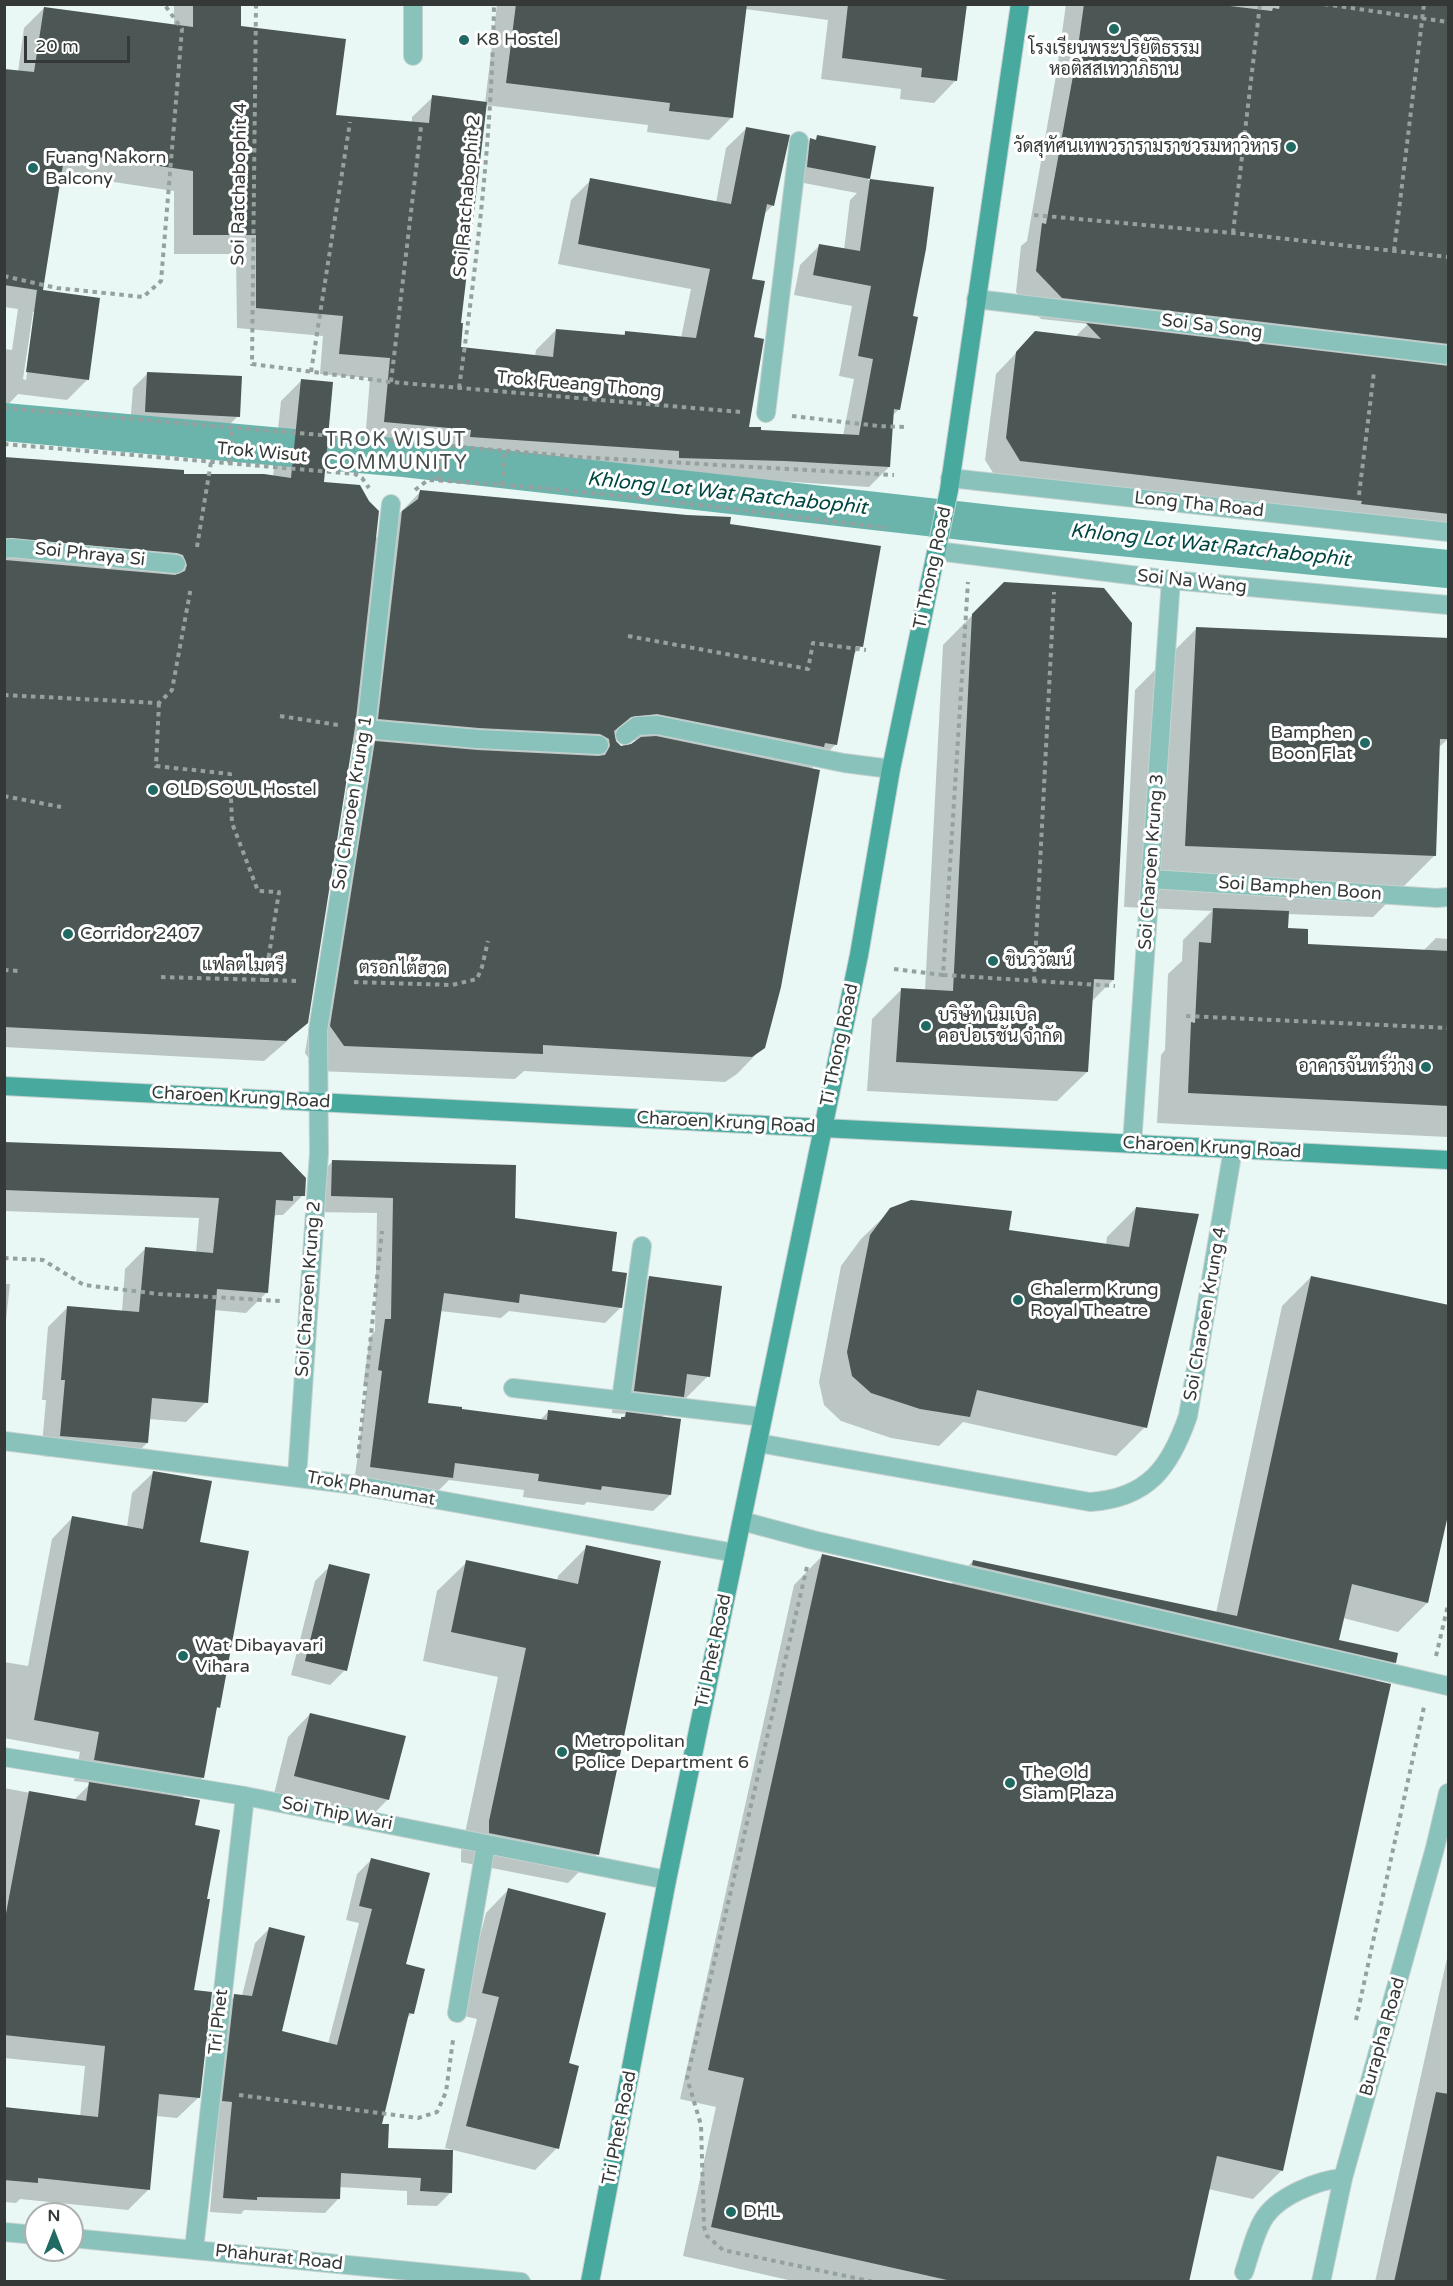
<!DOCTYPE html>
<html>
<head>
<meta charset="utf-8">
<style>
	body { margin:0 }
	#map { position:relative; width:1453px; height:2286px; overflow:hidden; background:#e9f7f5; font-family:"Varela Round",sans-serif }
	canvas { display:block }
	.frame { position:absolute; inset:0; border:6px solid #343938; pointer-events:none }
	.north { position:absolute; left:24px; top:2202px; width:60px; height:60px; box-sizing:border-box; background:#fff; border:2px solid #aeb0af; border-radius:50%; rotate:0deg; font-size:16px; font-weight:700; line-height:24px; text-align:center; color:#343938 }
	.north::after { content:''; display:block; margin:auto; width:21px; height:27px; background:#206a63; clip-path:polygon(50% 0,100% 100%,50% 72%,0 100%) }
	.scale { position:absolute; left:24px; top:36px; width:106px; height:27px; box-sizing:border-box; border:3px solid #343938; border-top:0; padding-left:8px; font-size:18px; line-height:21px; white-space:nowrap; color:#343938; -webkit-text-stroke:4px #fff; paint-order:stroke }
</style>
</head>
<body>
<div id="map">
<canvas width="1453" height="2286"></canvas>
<div class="frame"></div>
<div class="north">N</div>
<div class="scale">20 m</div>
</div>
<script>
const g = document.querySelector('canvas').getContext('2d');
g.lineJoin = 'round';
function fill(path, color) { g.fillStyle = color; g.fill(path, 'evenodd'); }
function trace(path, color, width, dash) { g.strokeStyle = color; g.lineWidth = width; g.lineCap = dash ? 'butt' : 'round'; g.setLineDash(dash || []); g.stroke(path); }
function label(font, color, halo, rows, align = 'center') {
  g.font = font + ' "Varela Round",Sarabun,sans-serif'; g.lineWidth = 6; g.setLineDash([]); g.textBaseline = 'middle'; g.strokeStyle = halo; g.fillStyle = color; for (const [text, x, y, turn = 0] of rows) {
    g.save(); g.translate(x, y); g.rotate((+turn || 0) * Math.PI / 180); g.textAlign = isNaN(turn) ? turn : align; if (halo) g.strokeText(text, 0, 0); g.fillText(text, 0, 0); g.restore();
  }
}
const shadow = new Path2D(`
	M174,4H239V27L334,116L412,123V117L433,97L485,103L497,4H965L956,80L934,103L900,99L901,89L821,79L828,20L745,9L731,118L709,140L647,132L648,125L485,105L460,324V348L535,356L536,350L556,330L622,336L626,332L681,338L691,289L558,264L571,200L591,180L716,203L726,148L747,128L773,205L763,215L750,280L752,338L747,428L759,431L843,436L854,379L839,376L852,306L794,295L800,265L820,245L844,250L850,200L857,193L793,181L795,155L810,140L814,141L818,136L874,147L868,180L932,188L899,409L892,416L889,467L869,487L764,480L660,477V471L451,456V450L365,442L370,378L320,374L323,336L237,328L236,254H174V191L60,174L41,292L99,300L87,380L67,400L18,394L4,409V349L12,350L18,309L4,307V71L18,72L24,28L44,8L174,26ZM33,312H36L26,380L23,379Z
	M1066,4H1448V537L999,482L985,460L996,374L1035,333L1074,338L1088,324L1041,319L1016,292L1021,246L1027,241L1056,76Z
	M148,373L238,416L223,431L130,427L133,388Z
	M301,381L322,483L374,540L421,491L728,525L861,647L853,655L836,744L811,769L763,1047L737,1074L725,1082L524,1071L515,1079L318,1071L305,1053L350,769L373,746L351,744L306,1022L285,1043L264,1061L4,1047V459L182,476L273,477L281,401ZM630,739L638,741L632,746L621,747L613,741Z
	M1004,583L1113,980L1091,1002L1087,1072L1057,1101L867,1091L872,1019L901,990L925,991L943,645Z
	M1196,629L1448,739L1438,748L1434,856L1373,917L1287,914V930L1306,945L1423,951L1436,938L1448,939V1137L1157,1123L1161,1055L1165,1050L1168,974L1182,961L1183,940L1212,911L1124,907L1135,690Z
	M4,1143L303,1195L283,1215H276L273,1219L266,1293L246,1313L214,1310L206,1402L186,1422L149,1419L147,1443L127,1463L41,1456L46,1400H42L48,1327L68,1307L122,1312L125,1269L145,1249L196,1253L199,1218L4,1211Z
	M332,1162L513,1220L610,1272L621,1307L605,1323L509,1311L501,1318L440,1311L427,1404L460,1411L540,1420L549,1411L620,1421L626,1414L612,1413L627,1300L650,1278L708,1376L686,1398H681L661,1418L670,1495L653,1511L587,1502L584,1505L523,1497L524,1490L449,1480L435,1494L354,1483L367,1386H363L370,1337L375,1331L377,1213L315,1212L316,1178Z
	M1136,1208L1145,1427L1116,1456L963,1422L939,1446L891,1438L841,1421L824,1405L819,1382L841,1266L861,1239L891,1210L1008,1231L1106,1245L1107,1237Z
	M1311,1277L1427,1603L1398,1632L1343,1618L1337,1641L1395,1662L1374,1682L1282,2170L1253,2199L1208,2189L1187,2282H797L683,2256L716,2107L680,2099L794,1585L823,1555L950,1585L973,1561L1216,1613L1282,1306Z
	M4,1284H10L4,1338Z
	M153,1473L198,1543L218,1707L215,1710L203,1777L181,1799L193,1827L206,1900L192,1991L198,2098L177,2118L156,2116L148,2190L128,2210L20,2199L16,2203L4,2202V2109L80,2117L85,2066L4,2058V1788L73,1801L91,1783L74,1781L80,1752L4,1738V1662L28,1666L52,1539L72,1518L127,1527L132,1493Z
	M587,1547L597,1854L568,1883L461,1862V1852L498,1677L423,1661L437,1591L467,1562L557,1581L558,1576Z
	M330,1566L345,1670L330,1685L291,1675L315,1581Z
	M310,1714L388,1799L366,1822L273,1798L288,1737Z
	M371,1860L404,1965L412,2013L406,2019L380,2125L387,2149L451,2192L437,2206L407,2205V2191L339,2187V2198L325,2213L244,2210L241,2214L210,2212L218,2115L209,2114L220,2010L235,1996H242L255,1943L269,1929L280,2032L328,2044L359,1923L346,1920L357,1874Z
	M508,1890L567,2064L557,2148L535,2170L445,2148L477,2019L460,2015L486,1913Z
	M1448,1954V2282H1375Z`);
const canal = new Path2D(`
	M4,422L404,458L1008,526L1448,569`);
const building = new Path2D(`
	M193,4H241V26L346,39L336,115L429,123L432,95L487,102L461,323H463L461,347L553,357L556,329L625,335V331L696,338L710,269L578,244L590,178L731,204L746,127L790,135L774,206L767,204L752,279L765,281L754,337L764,339L749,427H761V430L859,435L873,359L858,356L871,286L813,275L819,244L860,251L870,179L934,187L926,249L913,316L918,317L900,410L894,409L890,467L785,461L679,458V451L470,437L471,430L384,422L390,358L339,354L343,316L256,308V235H193V171L65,152L43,290L100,298L89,380L26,372L37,290L4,285V69L34,72L44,7L193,27Z
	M516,4H747L733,118L669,111L670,103L506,83Z
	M848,4H967L957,81L921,77L922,68L842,58Z
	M1084,4H1213L1272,11L1273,8L1279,9L1280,4H1449V344L1062,298L1036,271L1042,223L1046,224L1077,54Z
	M817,135L876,146L870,179L807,167L810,138L816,140Z
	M1086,323L1449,366V514L1361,504L1362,501L1020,461L1006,438L1016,352L1035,331L1101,339Z
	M147,372L242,376L240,417L145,412Z
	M301,379L333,382L324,482L360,485L369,501L379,511L355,727L308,1023L286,1041L4,1027L5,560L175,575L185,571L187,565L183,555L177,553L4,538V457L184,470V474H264L291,478Z
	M420,490L687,515L731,517L730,524L881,546L863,647L856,646L837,745L825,743L824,747L657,714L631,717L614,731L616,741L621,746L631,744L641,737L656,736L820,770L781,987L765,1048L752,1057L543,1045V1054L344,1046L330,1026L375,741L477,750L598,756L605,755L610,746L609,739L600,734L479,728L378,719L402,511L418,499Z
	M1004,582L1104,588L1132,623L1114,980L1094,979L1088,1072L896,1062L901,988L953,991L972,614Z
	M1196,627L1449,638V739H1440L1436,856L1185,846Z
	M1213,908L1289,911L1288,928L1308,929V944L1449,951V1106L1188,1093L1191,1022L1195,1023L1199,942L1211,943Z
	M4,1142L281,1152L306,1178L305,1196H293V1201L276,1200L268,1293L217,1289L208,1403L152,1398L148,1443L60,1436L65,1380H61L67,1306L139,1312L145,1247L213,1253L219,1198L4,1190Z
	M332,1160L516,1165L515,1218L617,1232L612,1271L627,1273L622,1308L520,1294L519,1303L444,1293L428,1403L462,1407V1409L547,1420L548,1410L621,1419V1417H625L626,1412L681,1419L671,1495L602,1486L601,1490L538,1481L539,1474L455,1463L453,1478L370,1467L382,1371L378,1370L385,1319H391L393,1198L331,1196Z
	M911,1200L1012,1211L1009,1230L1129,1247L1136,1207L1199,1214L1147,1428L977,1390L970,1417L920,1409L871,1393L852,1376L847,1352L870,1235L890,1208Z
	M649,1276L722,1286L710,1377L687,1374L684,1397L634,1391Z
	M1311,1276L1449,1305V1511L1428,1603L1352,1584L1339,1640L1398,1653L1396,1663L972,1565L973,1560L1237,1616Z
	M153,1471L212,1481L200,1542L249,1551L220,1708L217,1707L204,1778L94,1760L99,1732L34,1720L72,1516L143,1529Z
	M586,1545L661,1561L599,1855L489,1833V1821L526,1648L451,1632L466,1560L578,1584Z
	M822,1554L1391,1684L1283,2171L1217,2156L1189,2282H956L711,2227L744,2078L708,2070Z
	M329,1564L370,1574L347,1671L305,1661Z
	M310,1713L406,1736L389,1800L294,1776Z
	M89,1782L200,1800L195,1825L220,1830L207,1899H210L194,1990L212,1992L200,2098L159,2094L150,2190L38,2178V2183L4,2180V2107L98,2117L105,2046L4,2035V1924L29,1791L86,1801Z
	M371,1858L430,1873L406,1964L425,1969L414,2014L409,2013L382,2124H389L388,2148L453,2150L452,2193L420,2191L421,2178L341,2173L340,2199L257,2197V2200L223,2198L232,2102L222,2101L234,1994L252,1996L269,1927L305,1936L282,2031L337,2045L372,1909L359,1906Z
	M508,1888L606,1913L569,2063L579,2066L559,2149L466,2126L499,1997L482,1993Z
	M1436,2092L1449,2094V2282H1394Z`);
const path = new Path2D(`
	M256,4L252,364L391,382L740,412
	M1324,4L1448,22
	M1034,215L1233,233L1448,257
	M1233,233L1260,4
	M1394,251L1424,4
	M4,276L57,288L143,297L161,281L182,29L164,4
	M311,372L350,122
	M391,382L421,127
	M459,388C477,261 492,133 494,4
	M4,408L579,457L894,475
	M792,416L878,426L905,427
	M4,444L355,474L362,478L369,488
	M229,463L232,427
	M438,480L443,444
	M502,485L505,450
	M415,490L428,480C582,488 735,510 888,528
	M1359,495L1374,372
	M197,547L211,462
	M1265,563L1267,538
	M628,636L808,669L813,643L866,650
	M4,695L159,703L172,690L191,587
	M159,703L156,766L230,774L232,823L258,891L279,892L265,980L300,981
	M280,716L338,725
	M4,796L61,807
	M894,969L943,975L968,582
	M4,970L19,971
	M943,975L1115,986
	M161,977L265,980
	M1034,981L1054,592
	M354,982L452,985L477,979L482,967L488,941
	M1186,1016L1448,1028
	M4,1258L43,1260L84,1285L159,1294L281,1301
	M358,1458L382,1231
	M807,1567L687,2078L701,2125L704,2227L707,2236L723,2250L874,2282
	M1436,1656L1448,1605
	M1356,2020L1424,1707
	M239,2095L418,2118L437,2112L446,2092L453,2040`);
const service = new Path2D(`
	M766,413L799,141
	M625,735L637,726L657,725L844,763L891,769
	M758,1443L1090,1502C1148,1498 1170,1468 1188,1416L1233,1149
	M742,1521L813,1540L1448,1686
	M1244,2272C1250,2255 1254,2235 1263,2220C1277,2196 1318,2180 1343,2178`);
const minor = new Path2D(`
	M413,56V4
	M976,299L1448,355
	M950,478L1448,532
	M4,549L12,548L176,564
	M937,551L1171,580L1448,605
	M366,729L478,739L599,745
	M1151,879L1437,898L1448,897
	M1132,1144L1171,580
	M513,1388L763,1417
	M621,1400L642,1246
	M4,1441L355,1485L735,1553
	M297,1477L319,1153L318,1030L366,729L391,504
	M4,1757L245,1796L667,1880
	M457,2013L486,1844
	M194,2249L245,1796
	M1321,2282L1343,2178L1435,1848L1448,1793`);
const tertiary = new Path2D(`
	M4,2232L36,2235
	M72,2238L521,2282`);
const secondary = new Path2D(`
	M4,1086L1448,1160
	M590,2282L667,1880L859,955L891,769L949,490L1020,4`);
const markers = [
	[1114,29,6,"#206a63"],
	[464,40,6,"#206a63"],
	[1291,147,6,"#206a63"],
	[33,168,6,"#206a63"],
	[1365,743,6,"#206a63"],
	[153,790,6,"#206a63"],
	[68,934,6,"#206a63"],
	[993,961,6,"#206a63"],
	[926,1026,6,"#206a63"],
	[1426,1067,6,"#206a63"],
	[1018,1300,6,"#206a63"],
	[183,1656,6,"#206a63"],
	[562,1752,6,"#206a63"],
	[1010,1783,6,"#206a63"],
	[731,2212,6,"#206a63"]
];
const poiNames = [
	["K8 Hostel",476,40],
	["โรงเรียนพระปริยัติธรรม",1114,49,"center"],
	["หอติสสเทวาภิธาน",1114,70,"center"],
	["วัดสุทัศนเทพวรารามราชวรมหาวิหาร",1279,147,"right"],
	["Fuang Nakorn",45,158],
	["Balcony",45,179],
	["Bamphen",1353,733,"right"],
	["Boon Flat",1353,754,"right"],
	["OLD SOUL Hostel",165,790],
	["Corridor 2407",80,934],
	["ชินวิวัฒน์",1005,961],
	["บริษัท นิมเบิล",938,1016],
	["คอปอเรชัน จำกัด",938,1037],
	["อาคารจันทร์ว่าง",1414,1067,"right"],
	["Chalerm Krung",1030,1290],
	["Royal Theatre",1030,1311],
	["Wat Dibayavari",195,1646],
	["Vihara",195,1667],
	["Metropolitan",574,1742],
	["Police Department 6",574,1763],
	["The Old",1022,1773],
	["Siam Plaza",1022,1794],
	["DHL",743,2212]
];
const streetNames = [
	["Soi Ratchabophit 4",240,184,-89],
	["Soi Ratchabophit 2",468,196,-85],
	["Soi Sa Song",1212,327,7],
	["Trok Fueang Thong",579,385,5],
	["Trok Wisut",262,453,5],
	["Long Tha Road",1199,505,6],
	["Soi Phraya Si",90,555,6],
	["Ti Thong Road",933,568,-78],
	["Soi Na Wang",1192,582,6],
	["Soi Charoen Krung 1",353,803,-81],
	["Soi Charoen Krung 3",1152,862,-86],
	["Soi Bamphen Boon",1300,889,4],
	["แฟลตไมตรี",243,966,1],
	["ตรอกไต้ฮวด",403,969,1],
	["Ti Thong Road",840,1045,-78],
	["Charoen Krung Road",241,1098,3],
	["Charoen Krung Road",726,1123,3],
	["Charoen Krung Road",1212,1148,3],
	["Soi Charoen Krung 2",309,1289,-86],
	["Soi Charoen Krung 4",1206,1314,-80],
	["Trok Phanumat",371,1489,10],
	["Tri Phet Road",714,1651,-78],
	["Soi Thip Wari",337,1814,11],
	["Tri Phet",219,2022,-84],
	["Burapha Road",1383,2037,-74],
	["Tri Phet Road",620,2128,-79],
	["Phahurat Road",279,2258,6]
];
const neighbourhoodNames = [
	["TROK WISUT",396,441],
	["COMMUNITY",396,464]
];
const waterNames = [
	["Khlong Lot Wat Ratchabophit",727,494,6],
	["Khlong Lot Wat Ratchabophit",1210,546,6]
];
fill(shadow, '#0003');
trace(canal, '#6ab4ac', 38);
fill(building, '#4c5655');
trace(service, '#c5d1cf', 20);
trace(minor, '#c5d1cf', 20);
trace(tertiary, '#c5d1cf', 20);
trace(secondary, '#c5d1cf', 20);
trace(path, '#96a09f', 4, [4.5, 4.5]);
trace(service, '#88c2bb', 18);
trace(minor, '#88c2bb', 18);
trace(tertiary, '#88c2bb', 18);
trace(secondary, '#48a99f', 18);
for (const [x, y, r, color] of markers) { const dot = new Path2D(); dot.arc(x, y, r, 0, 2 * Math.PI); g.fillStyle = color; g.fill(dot); trace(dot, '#fff', 2); }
label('18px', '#343938', '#fff', poiNames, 'left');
label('18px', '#343938', '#fff', streetNames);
g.letterSpacing = '1.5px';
label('20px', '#444e4d', '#fff', neighbourhoodNames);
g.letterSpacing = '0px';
label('italic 20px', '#004641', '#fff', waterNames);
</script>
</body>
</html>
